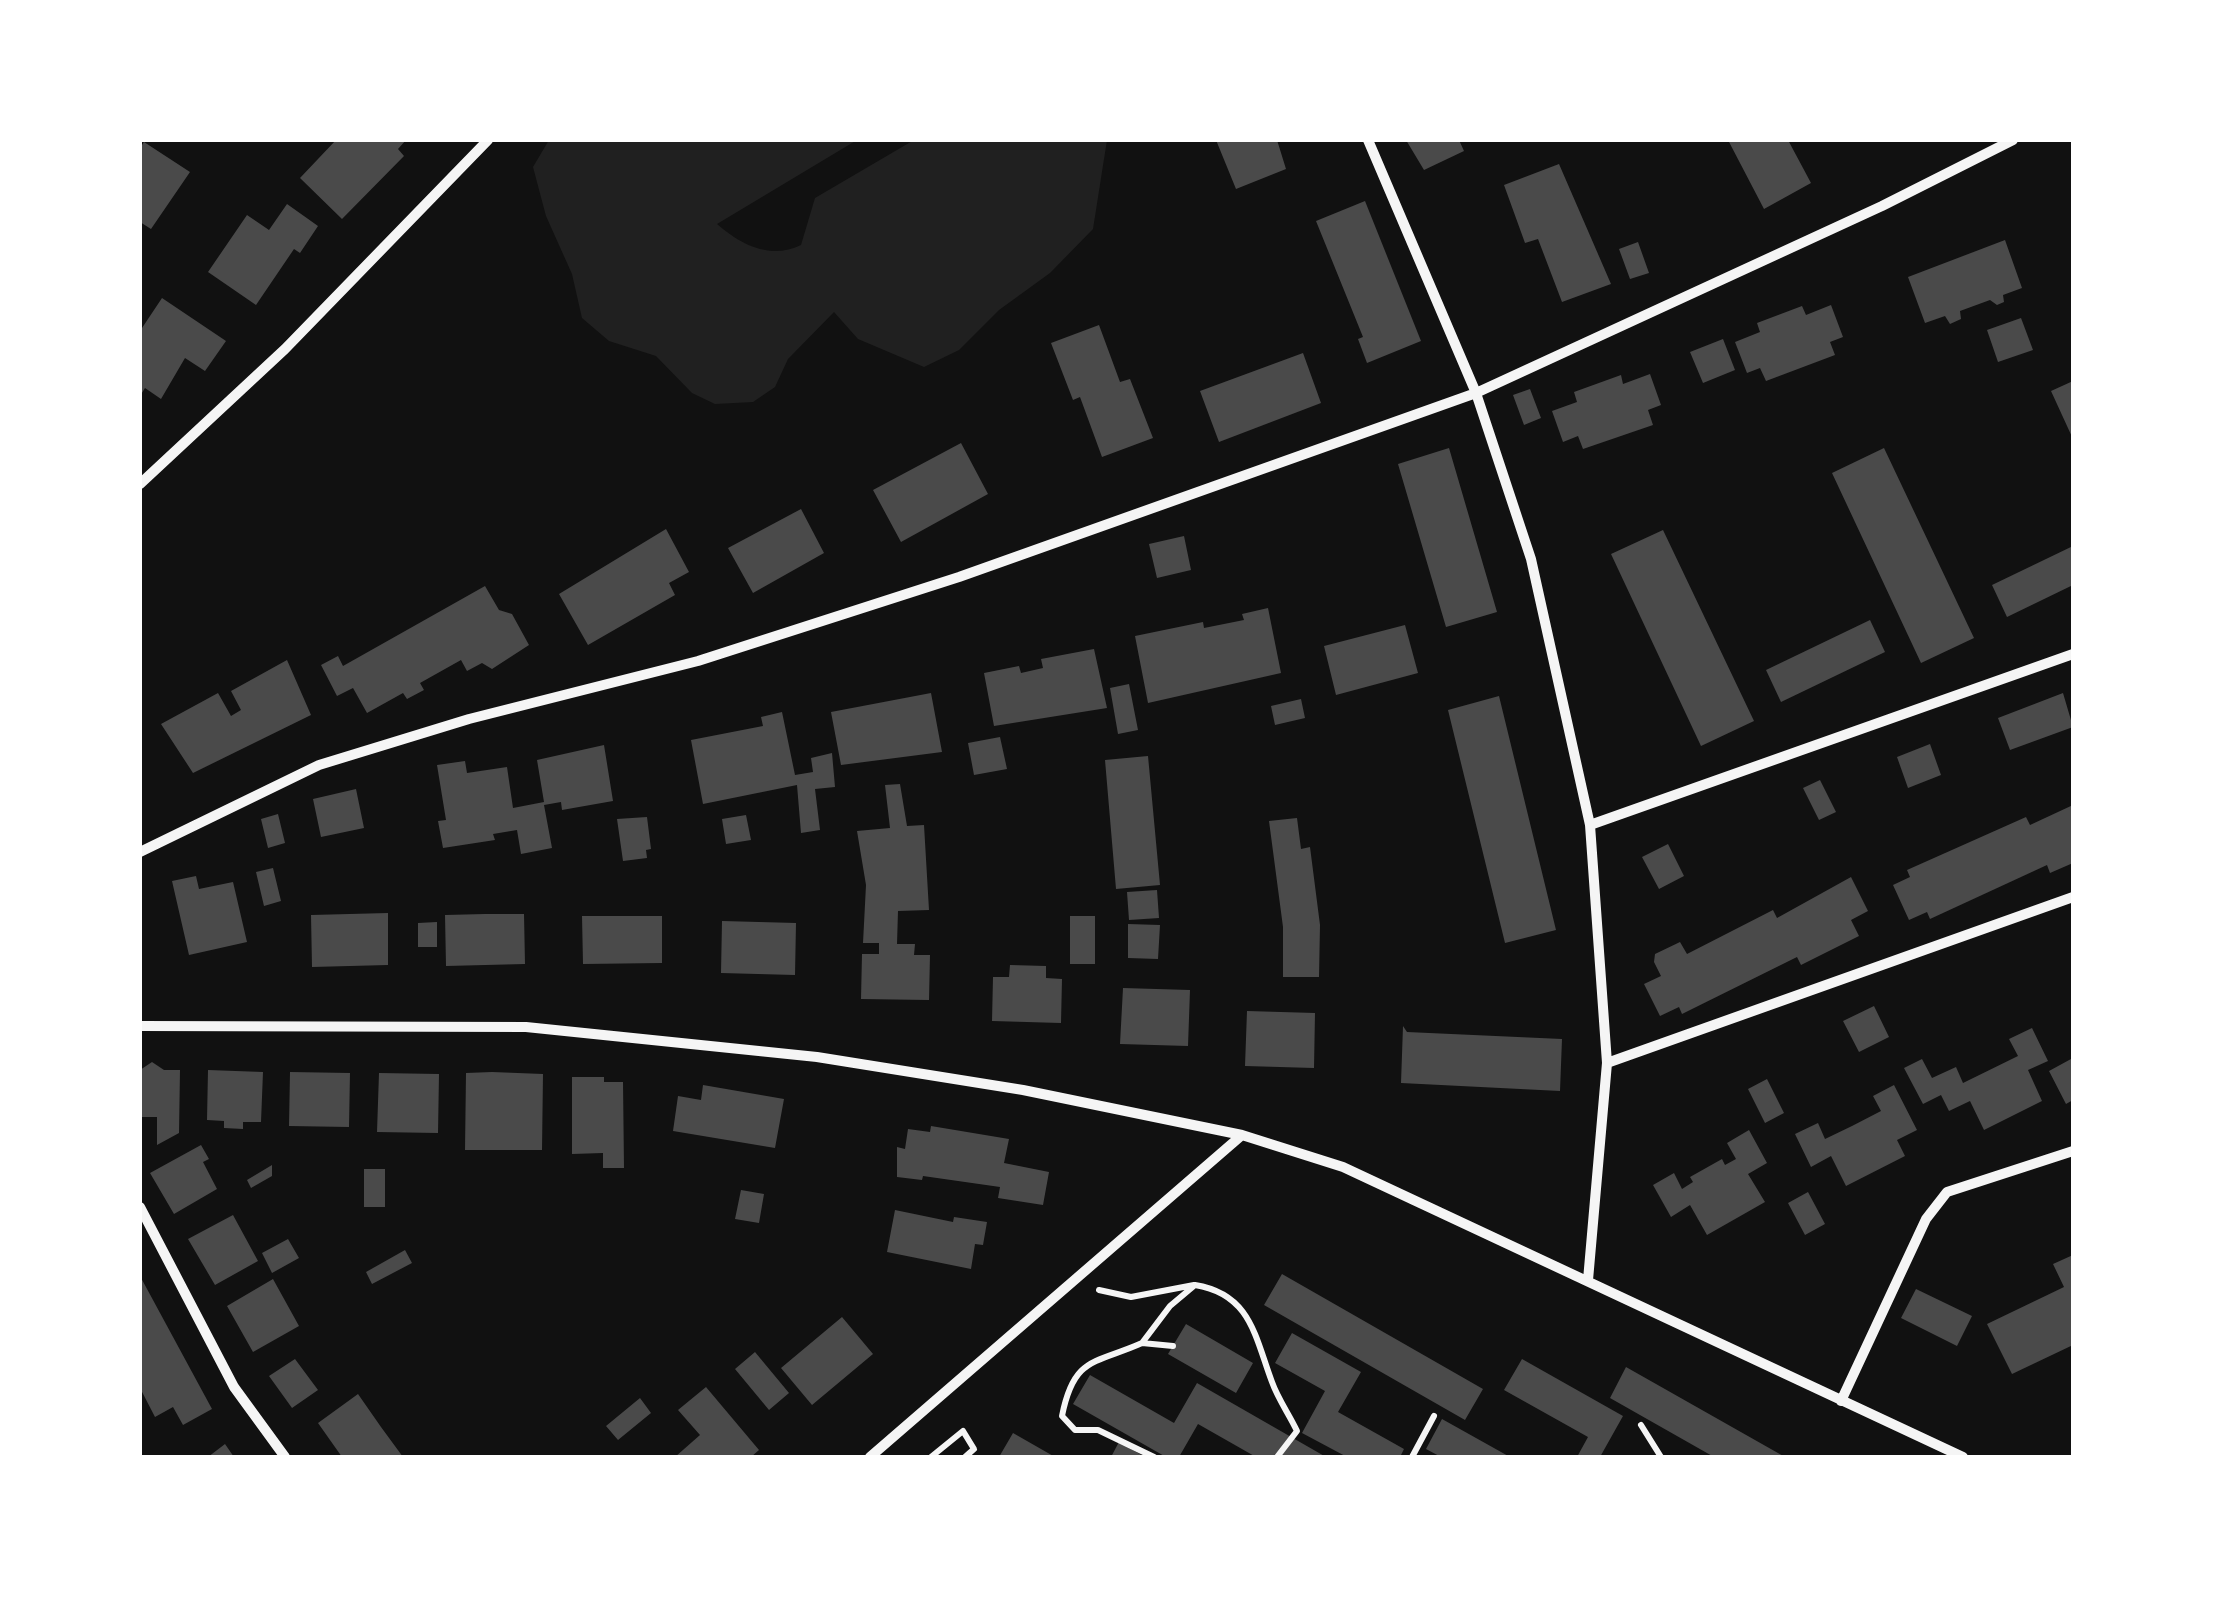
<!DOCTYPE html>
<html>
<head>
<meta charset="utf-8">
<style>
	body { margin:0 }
	#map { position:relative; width:2213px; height:1597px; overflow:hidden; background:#111; font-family:Overpass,sans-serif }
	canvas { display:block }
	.frame { position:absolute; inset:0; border:142px solid #fff; pointer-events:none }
</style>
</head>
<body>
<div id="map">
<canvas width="2213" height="1597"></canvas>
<div class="frame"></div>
</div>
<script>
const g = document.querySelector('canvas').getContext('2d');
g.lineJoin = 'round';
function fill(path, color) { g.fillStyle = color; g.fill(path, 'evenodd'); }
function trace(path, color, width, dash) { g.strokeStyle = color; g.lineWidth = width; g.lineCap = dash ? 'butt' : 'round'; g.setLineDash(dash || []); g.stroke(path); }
const green = new Path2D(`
	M549,140H857L717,224C741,245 771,260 801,245L815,198L914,140H1107L1093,229L1050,273L999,310L959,350L924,367L858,339L834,312L788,359L775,387L753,402L715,404L692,393L656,356L609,341L582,318L572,274L546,216L533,167Z`);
const building = new Path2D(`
	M336,140H406L398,149L404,156L342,219L300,178Z
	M1216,140H1277L1286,169L1236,189Z
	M1406,140H1459L1464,151L1424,170Z
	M1728,140H1788L1811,183L1764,209Z
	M144,142L190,172L151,229L140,222V148Z
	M1559,164L1611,284L1562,302L1538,239L1525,243L1504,185Z
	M1365,201L1421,341L1367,363L1358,339L1363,337L1316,221Z
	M287,204L318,226L300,253L294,249L256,305L208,272L247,215L269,230Z
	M2005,240L2022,288L2003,295L2004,302L1997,305L1990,300L1960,311L1961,319L1950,324L1945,316L1925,323L1908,277Z
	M1638,242L1649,273L1630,279L1619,249Z
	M162,298L226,341L205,371L185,358L161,399L145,388L140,396V331Z
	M1831,305L1843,337L1830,342L1835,355L1766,381L1760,368L1747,373L1735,342L1760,332L1757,323L1802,306L1806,315Z
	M2021,318L2033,350L1998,362L1987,330Z
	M1099,325L1120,382L1130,379L1153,438L1102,457L1080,397L1073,400L1051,343Z
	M1723,339L1735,370L1703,383L1690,352Z
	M1303,353L1321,403L1219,442L1200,391Z
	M1650,374L1661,405L1648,410L1653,425L1583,449L1578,436L1563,442L1552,411L1577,402L1574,392L1621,375L1623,384Z
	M2073,381V439L2051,391Z
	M1530,389L1541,418L1524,425L1513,395Z
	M961,443L988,494L901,542L873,490Z
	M1449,448L1497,612L1446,627L1398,464Z
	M1884,448L1974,638L1921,663L1832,473Z
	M801,509L824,553L753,593L728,548Z
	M666,529L689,572L669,583L675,595L588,645L559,594Z
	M1663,530L1754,721L1701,746L1611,554Z
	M1184,536L1191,570L1157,578L1149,544Z
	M2073,546V585L2007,617L1992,585Z
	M485,586L499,610L512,614L529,645L492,669L482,663L467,671L461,660L420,683L424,690L407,699L403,693L367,713L353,688L337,696L321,665L338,656L343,666Z
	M1268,608L1281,673L1148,703L1135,636L1203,622L1204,628L1244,620L1242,614Z
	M1870,620L1885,652L1781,702L1766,670Z
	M1405,625L1418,673L1336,695L1324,646Z
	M1094,649L1107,708L994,726L984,673L1019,666L1021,673L1043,668L1041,659Z
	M287,660L311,715L193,773L161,724L218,693L231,716L241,710L231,691Z
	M1129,684L1138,730L1118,734L1110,688Z
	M931,693L942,752L841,765L831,712Z
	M2063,693L2073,727L2010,750L1998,718Z
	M1499,696L1556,930L1505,943L1448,710Z
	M1301,699L1305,718L1275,725L1271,706Z
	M782,712L795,775L813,772L811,758L832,753L835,787L815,789L820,830L801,833L797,785L703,804L691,740L763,726L761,717Z
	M1000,737L1007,769L974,775L968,743Z
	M1930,744L1941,775L1908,788L1897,757Z
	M604,745L613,801L562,810L561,802L544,805L552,848L521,854L517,830L493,834L495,840L443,848L438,821L446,820L437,765L465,761L467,773L507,767L513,808L544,802L537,760Z
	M1148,756L1160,885L1116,889L1105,760Z
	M1820,780L1836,812L1819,820L1803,788Z
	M900,784L907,826L924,825L929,910L898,911L897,944H915L914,955H930L929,1000L861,999L862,954H879V943H863L866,885L857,831L890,828L885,785Z
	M356,789L364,828L321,837L313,799Z
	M2073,805V863L2050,873L2047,865L1930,919L1927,912L1909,920L1893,885L1910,877L1907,870L2026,817L2030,825Z
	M278,814L285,843L268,848L261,819Z
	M746,815L751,840L726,844L722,819Z
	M647,817L651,849L646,850L647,858L623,861L617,819Z
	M1297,818L1301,849L1310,847L1320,925L1319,977H1283V927L1269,821Z
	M1668,844L1684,876L1659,889L1642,857Z
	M273,868L281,901L264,906L256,872Z
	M196,876L199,889L233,882L247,942L189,955L172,881Z
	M1851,877L1868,911L1851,920L1859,936L1801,965L1797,957L1682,1014L1679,1007L1660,1016L1644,984L1661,976L1654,962L1655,954L1680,942L1687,954L1773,910L1777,918Z
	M1157,890L1159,918L1129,920L1127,892Z
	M388,913V965L312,967L311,915Z
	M485,914H524L525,964L446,966L445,915Z
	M582,916H662V963L583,964Z
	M1070,916H1095V964H1070Z
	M722,921L796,923L795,975L721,973Z
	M437,922V947H418V923Z
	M1128,924L1160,925L1158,959L1128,958Z
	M1010,965L1046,966V978L1062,979L1061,1023L992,1021L993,977H1009Z
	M1123,988L1190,990L1188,1046L1120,1044Z
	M1874,1006L1889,1037L1859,1052L1843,1021Z
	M1247,1011L1315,1013L1314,1068L1245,1066Z
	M1403,1026L1407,1032L1562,1039L1560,1091L1401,1083Z
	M2032,1028L2048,1061L2028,1070L2042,1101L1984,1130L1970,1101L1949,1111L1941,1095L1923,1104L1904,1068L1922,1059L1932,1078L1956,1067L1963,1083L2018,1056L2009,1039Z
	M2071,1059L2073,1100L2066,1104L2049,1071Z
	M152,1062L164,1070H180L179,1133L157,1145V1117H140V1070Z
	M208,1070L263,1072L261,1122H243V1129L224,1128V1121L207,1120Z
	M290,1072L350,1073L349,1127L289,1126Z
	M492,1072L543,1074L542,1150H465L466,1073Z
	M379,1073L439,1074L438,1133L377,1132Z
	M572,1077H604V1082H623L624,1168H603V1153L572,1154Z
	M1767,1079L1784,1113L1765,1123L1748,1089Z
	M703,1085L784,1099L775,1148L673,1131L678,1096L701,1100Z
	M1894,1085L1917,1130L1897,1140L1905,1156L1846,1186L1831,1156L1811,1167L1795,1134L1818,1123L1825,1139L1852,1126L1881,1111L1873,1096Z
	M931,1126L1009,1139L1004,1163L1049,1172L1043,1205L998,1198L1000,1187L923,1176L922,1180L897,1177V1147L905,1149L908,1129L930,1132Z
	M1749,1130L1767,1163L1748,1174L1765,1202L1707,1235L1690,1205L1671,1217L1653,1185L1674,1173L1682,1189L1693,1182L1690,1177L1722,1159L1725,1165L1736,1159L1727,1143Z
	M201,1145L209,1159L203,1162L217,1189L174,1214L150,1173Z
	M272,1165V1176L251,1188L247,1180Z
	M364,1169H385V1207H364Z
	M741,1190L764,1194L759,1223L735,1219Z
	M1808,1192L1825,1224L1805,1235L1788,1203Z
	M895,1210L953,1222L954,1217L987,1222L983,1245L975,1244L971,1269L887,1252Z
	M233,1215L258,1261L215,1285L188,1239Z
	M288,1239L299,1258L272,1273L262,1253Z
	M405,1250L412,1263L372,1284L366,1272Z
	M2073,1255V1345L2012,1374L1987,1324L2064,1287L2053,1264Z
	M1282,1274L1483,1389L1465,1420L1264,1305Z
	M140,1276L212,1409L183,1425L173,1407L155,1417L140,1388Z
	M273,1279L299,1326L253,1352L227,1306Z
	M1916,1289L1972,1316L1957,1346L1901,1318Z
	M842,1317L873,1354L812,1405L781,1368Z
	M1186,1324L1253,1363L1236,1393L1168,1354Z
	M1292,1333L1361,1372L1338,1412L1404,1449L1400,1457H1347L1302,1433L1325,1391L1275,1363Z
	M755,1352L789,1393L769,1410L735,1369Z
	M295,1359L318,1390L292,1408L269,1376Z
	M1522,1359L1623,1416L1600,1457H1577L1588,1437L1504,1390Z
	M1626,1367L1785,1457H1714L1610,1398Z
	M1090,1375L1174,1423L1197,1383L1326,1457H1256L1198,1424L1179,1457H1166L1073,1404Z
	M706,1387L759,1450L751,1457H675L700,1435L678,1410Z
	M358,1394L381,1427L403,1457H342L318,1423Z
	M640,1398L651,1413L618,1440L606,1426Z
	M1442,1419L1510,1457H1441L1426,1449Z
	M1013,1433L1055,1457H999Z
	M1119,1442L1145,1457H1111Z
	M225,1444L234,1457H208Z`);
const path = new Path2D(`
	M1099,1290L1131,1297L1194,1285
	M1142,1343C1095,1364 1074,1356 1062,1416L1075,1430H1098L1154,1457
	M1173,1346L1142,1343L1170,1306L1195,1285C1251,1294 1255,1337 1272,1382C1278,1399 1289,1414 1297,1431L1277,1457
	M1641,1425L1661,1457
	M931,1457L963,1431L974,1449L965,1457
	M1412,1457L1434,1416`);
const minor = new Path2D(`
	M1368,140L1476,393L1531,559L1590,825L1607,1063L1588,1280
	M140,484L285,349L488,140
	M1590,825L2073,654
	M140,852L319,765L469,719L698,661L959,577L1476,393L1882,206L2013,140
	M140,1026L526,1027L817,1057L1023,1090L1242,1135L1343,1167L1963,1457
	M1607,1063L2073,897
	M140,1207L234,1387L285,1457
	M1841,1401L1926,1219L1947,1192L2073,1151
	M870,1457L1242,1135`);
fill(green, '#202020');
fill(building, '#4a4a4a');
trace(path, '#f5f5f5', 6);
trace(minor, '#f5f5f5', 10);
</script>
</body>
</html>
